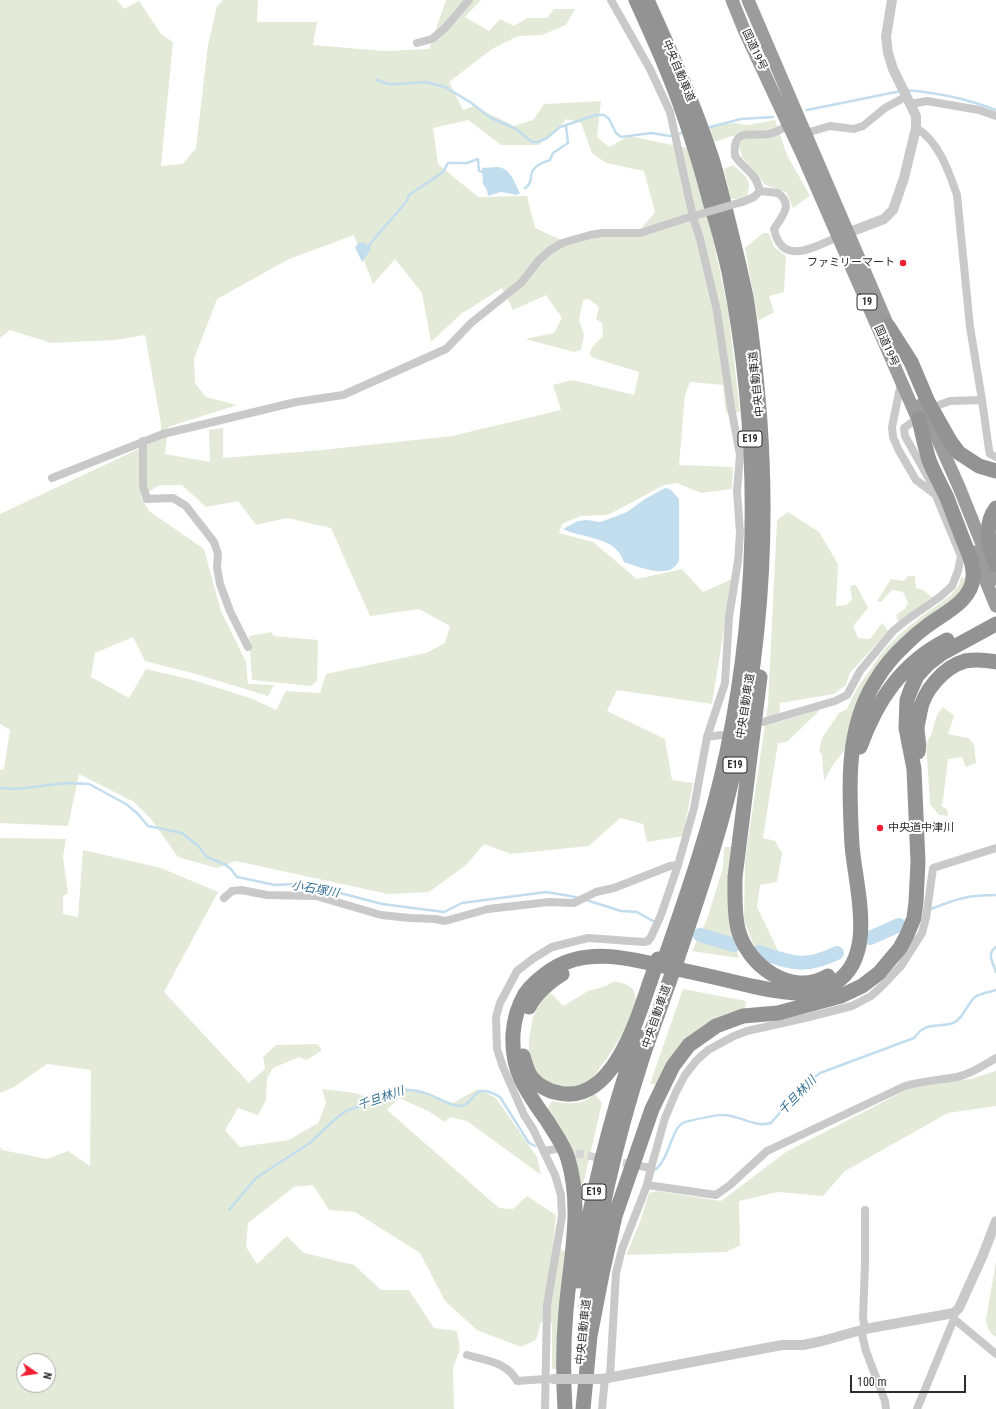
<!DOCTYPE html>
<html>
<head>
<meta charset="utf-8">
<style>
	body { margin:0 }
	#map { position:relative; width:996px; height:1409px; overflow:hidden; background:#fff; font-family:"Roboto Condensed",sans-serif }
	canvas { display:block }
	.north { position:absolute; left:16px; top:1353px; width:40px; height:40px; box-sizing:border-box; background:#fff; border:1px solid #ababab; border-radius:50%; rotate:103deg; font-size:11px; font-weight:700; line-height:16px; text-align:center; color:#2c2c2c }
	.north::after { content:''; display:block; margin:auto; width:14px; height:18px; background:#f12032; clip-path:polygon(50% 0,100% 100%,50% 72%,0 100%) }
	.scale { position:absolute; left:850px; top:1375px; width:116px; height:18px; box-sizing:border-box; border:2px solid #2c2c2c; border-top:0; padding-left:5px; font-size:12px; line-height:14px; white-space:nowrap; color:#2c2c2c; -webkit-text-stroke:3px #fff; paint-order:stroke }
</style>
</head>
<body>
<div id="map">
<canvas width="996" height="1409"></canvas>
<div class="north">N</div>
<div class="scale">100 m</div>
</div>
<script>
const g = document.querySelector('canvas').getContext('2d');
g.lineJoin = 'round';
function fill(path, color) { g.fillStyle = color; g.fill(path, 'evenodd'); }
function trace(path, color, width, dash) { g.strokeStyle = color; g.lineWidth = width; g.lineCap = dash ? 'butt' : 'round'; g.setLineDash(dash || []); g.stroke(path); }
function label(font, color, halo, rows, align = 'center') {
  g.font = font + ' "Roboto Condensed","Noto Sans JP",sans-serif'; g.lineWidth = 4; g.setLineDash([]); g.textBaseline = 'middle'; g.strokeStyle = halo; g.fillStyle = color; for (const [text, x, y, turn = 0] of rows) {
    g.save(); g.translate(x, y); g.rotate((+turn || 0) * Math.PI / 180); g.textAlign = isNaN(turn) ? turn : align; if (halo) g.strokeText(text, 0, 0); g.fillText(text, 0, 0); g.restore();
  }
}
const green = new Path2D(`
	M0,0H117L124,9L139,1L161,34L173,42L161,166L183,164L196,148L208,45L217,6L223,0H258L257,22H317L313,45L385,51L429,49L446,0H481L465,17L489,31L500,19L514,26L527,18H547L554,9H575L566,25L542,35L518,36L492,49L449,82L463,110L474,106L514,126L533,120L544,104L601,101L597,137L609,147L629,136L687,148L711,230L728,309L740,412L726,413L723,385L690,382L685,395L679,465L733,467L732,489L701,493L677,483L664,485L608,515L581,516L562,524L559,533L593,542L637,579L682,569L703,592L732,579L712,704L617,690L607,711L665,739L672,780L693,783L683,836L647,842L643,824L620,818L589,846L511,854L484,844L466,865L429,892L388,894L236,861L217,868L178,857L151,819L134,802L79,774L68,826L0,823V770L4,769L10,730L0,724V514L160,439L161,424L145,335L115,340L51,343L10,330L0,338ZM567,119L581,123L592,153L606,163L644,171L655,212L635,236H602L590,238L570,244L535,228L527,196L478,197L438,164L433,128L468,120L501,145H539ZM354,235L373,284L395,259L422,293L431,342L461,314L502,288L513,310L546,295L562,318L554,333L525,339L574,352L581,350L584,334L579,320L583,300L589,299L599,307L596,319L602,323L603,336L593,346L589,354L594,358L639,372L634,395L573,380L553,385L561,410L452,436L322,450L223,458V428L209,430L210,462L165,454L168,427L237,405L206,397L195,383L194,359L217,299L289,259ZM160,485H182L206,507L238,501L256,525L287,518L331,528L370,616L419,609L450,626L445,643L426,653L326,674L320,693L286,691L276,710L253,699L193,680L146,669L129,698L91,677L95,653L133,637L145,661L196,674L268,696L274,685L248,684L246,662L221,611L204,549L149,511L141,496Z
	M775,120L787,155L810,196L793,208L786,192L765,185L742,157L736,135L714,142L709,126L734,123L748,125Z
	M733,165C744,175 753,179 747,195L739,199H731L724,169Z
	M763,233H769L774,247L786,256L784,292L769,296L774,312L758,321L745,248Z
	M788,512L819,532L838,564L836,606L846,605L852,599L850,586L856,585L868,608L853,626L858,638L870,639L882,623L888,631L850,673L846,685L834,694L780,703L779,722L821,709L787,742L778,743L763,838L775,841L782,853L777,882L760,885L757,907L780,955L754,946L744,920L745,861L768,704L777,520Z
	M908,576H915L916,588L923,590L932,597L910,613L899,624L896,615L905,609L908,603L903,592L892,590L881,602L877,601L891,579L904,581Z
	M961,577L966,579L960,593L907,638L844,751L832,766L824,781L822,755L819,751L822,738L839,713L847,709L856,690L884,650L900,634L922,616L951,595L959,585Z
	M271,632L274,636L318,640L317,681L311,686L252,680L249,636Z
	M943,707L954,716L948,734L968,738L974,744L976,763L966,767L962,757L948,759L943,800L941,806L947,809L948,816L939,815L930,804L926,743L931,735L937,715Z
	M0,838L66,839L63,857L68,893L63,896V914L78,917L83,850L161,868L218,892L164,992L249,1083L265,1069L263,1057L276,1045L318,1044L322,1050L307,1060L299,1057L273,1068L267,1078L266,1100L258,1115L238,1108L225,1130L240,1147L289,1140L318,1123L326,1103L322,1089L355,1093L369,1098L400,1086L453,1103L478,1089L496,1098L537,1157L541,1175L467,1121L450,1117L445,1122L428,1111L399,1098L387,1110L499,1208L513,1209L527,1196L556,1215L553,1245L566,1252L559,1369H552V1323L541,1322L536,1340L521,1347L477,1330L445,1301L420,1253L355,1212L329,1210L313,1185L294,1187L248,1223L246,1247L257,1264L287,1236L304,1253L354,1265L381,1290H409L434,1328L457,1331L460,1349L453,1368L454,1409H0V1147L2,1150L47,1159L68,1151L90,1166L91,1070L47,1064L14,1087L0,1093ZM24,1361H48V1385H24Z
	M724,847H731L729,866L731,929L739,958L692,951L707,919L723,868Z
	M614,981L626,984L634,990L636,1001L625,1030L608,1057L590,1081L572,1089L553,1087L540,1076L529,1059V1039L533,1017L541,1001L548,992L553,995L563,1006L588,991L606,986Z
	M683,989L746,1001L745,1008C730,1013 714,1018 701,1027C682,1040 671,1065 659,1085L650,1084Z
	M996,1071V1106L948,1113L845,1171L823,1196L778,1192L739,1201L740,1245L726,1252L626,1255L640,1222L649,1193L657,1191L721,1201L786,1152L916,1085L971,1079Z
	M595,1094L602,1103L582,1189L579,1187L546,1111L552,1101C569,1104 581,1106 595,1094Z
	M996,1261V1337C989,1333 987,1327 986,1319Z`);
const water = new Path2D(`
	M497,167C511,168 514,182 520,193L517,195L501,192L488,196L487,190L483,184L482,168Z
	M374,238L375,239L370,247L371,249L362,262L355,247L359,243L364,242L367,245Z
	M665,488L670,489L679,499V560C672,581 639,567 624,562C616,536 583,539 563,529L578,521L587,520L600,522L606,520L627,512L645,499Z`);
const stream = new Path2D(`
	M377,80L388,84H399L426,82L445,87L470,102L491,118L516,129L532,142H538L547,138L560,127L596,115H604L609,119L616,133L621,137L651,133L670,136L682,133
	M906,91C914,90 923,92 931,93C954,96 975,102 996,110
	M807,110L901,91
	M710,127L741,119L773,117
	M525,188C533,183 529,177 533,170C537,164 544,162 550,160L553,153L568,143L566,126
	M374,239L407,201L409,195L443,172L448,163H467L478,159L479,171L483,172
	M0,788L16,789L66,783L89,784L126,804L138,814L148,826L182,833L198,846L207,857L226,865L231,869L237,877L275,885L295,884L325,889L382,904L444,912L462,903L546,892L570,896L579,898
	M586,900L621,911L637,912L653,921
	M931,909C956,899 968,895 996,895
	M996,947C986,953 993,963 996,972
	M655,1170C670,1158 671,1129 683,1123C687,1121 719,1114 723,1115C740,1115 754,1128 771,1123L801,1088L820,1073L914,1038C917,1035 919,1031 923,1029C932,1023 944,1027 953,1023C964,1018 967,1004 975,997C981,993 990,992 996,990
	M229,1210L256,1178L310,1143L332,1122L344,1112L399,1091C412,1088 425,1092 437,1098C444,1101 450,1105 458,1106C477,1107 469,1079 500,1097L529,1143L535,1146`);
const river = new Path2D(`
	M700,935L734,945
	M870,938L899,925
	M759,952C793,963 803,969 837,953`);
const minorTunnel = new Path2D(`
	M564,1151L635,1165`);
const minor = new Path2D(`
	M611,0L650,69L670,112L693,217L700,239L717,311L731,407L740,455L737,491L740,533L738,561L729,617L725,683L707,737
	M417,43L432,39L445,28L469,0
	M911,104L927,101L979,110L996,116
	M916,128C939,141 949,172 957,195L970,327L982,400L989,450L990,454L996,457
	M806,133L830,126L854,129L863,126L885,108L907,96
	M760,191L778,193C794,205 782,216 774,229C782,267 814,247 838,237
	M742,202L754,197L760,191C754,170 746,172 735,156C732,126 751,137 769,134C776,133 782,128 789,125
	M901,383L892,427L893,437L898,449L916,480L936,495
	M939,405L950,401L982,400
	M143,441V486L147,499L173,498L186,506L214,542L218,554L217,567L220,584L230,611L248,647
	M52,478L163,434L296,402L343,395L446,349L471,323L521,283L539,260L549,251L562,243L590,235L602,233H640L696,215
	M763,722L835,701L847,695L860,671L893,631L908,619L941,596L952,586L958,571L961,556L929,479L905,436L904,428L911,423
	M224,898L232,891L241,890L267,895L316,896L381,915L410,918L435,919L445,921L488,909L549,902L574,903L596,892L614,888L670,866L678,865
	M544,1151L556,1149
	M640,1166L651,1168
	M647,1185L716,1195L730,1185L767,1151L905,1086C922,1081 940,1080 957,1077C971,1074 984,1065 996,1058
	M865,1210V1265L863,1318L865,1329
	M954,1319L996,1354
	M861,1330L866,1351L885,1401L886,1409
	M467,1355C485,1360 507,1362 517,1381L545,1379
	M610,1377L616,1273L622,1249L647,1185L651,1168L665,1118L676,1092L685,1075L696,1061L708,1050L734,1036L747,1031L805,1018L852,1006L871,996L881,987L901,966L922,933L926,918L933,868L996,848
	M545,1409L547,1305L562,1216L561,1195L555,1175L533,1129L524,1115L503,1067L497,1049L496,1017L500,1003L517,971L534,958L552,947L588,938L644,942L648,941L651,937L661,915L678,865L694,808L707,737L721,735
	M602,1409L605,1378
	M917,1409L954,1319V1313`);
const tertiary = new Path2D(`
	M842,235L884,219L893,210L904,178L916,128V116L893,69L888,53L886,37L892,0
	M602,1379L782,1345H803L822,1341L865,1329L954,1313L959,1308L983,1255L996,1221`);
const trunk = new Path2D(`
	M732,0L745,32L802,154L922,429
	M748,0L892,335
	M922,404L959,487L996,579
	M974,552L996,606`);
const motorway = new Path2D(`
	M636,0C647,24 658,48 668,73C686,116 699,160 711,205C718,227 724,250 729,272C760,431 760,594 727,752C712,823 688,892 664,961
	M647,0C671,53 695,106 713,162C719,182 724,203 729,224C735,248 741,273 746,297C751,327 754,356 757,386C769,508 763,633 738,753C723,825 699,894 676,963
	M888,326L911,362L928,402L950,441L959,453L979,466L996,471
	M996,508C983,525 989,547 996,565
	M760,677L735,877C735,894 734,913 738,929C747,965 791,998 828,976
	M860,747C877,700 902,663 947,640
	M918,752C920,744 917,736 917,727C918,722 919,717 920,712C923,691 944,667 965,661C976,659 986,660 996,662
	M529,1007C535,994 550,981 562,974
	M523,1056C525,1061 526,1068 529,1073C535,1084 547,1091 559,1093C612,1105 637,1020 650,982
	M578,1281C590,1198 611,1116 638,1036
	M586,1306C597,1222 616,1140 642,1059C650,1034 660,1009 668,985
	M565,1409C563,1376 563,1344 566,1311C570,1261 583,1208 568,1159C564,1145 555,1134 548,1122C527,1092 511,1072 513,1034C514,1020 518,1006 525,994C532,984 541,977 551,970C588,946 632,959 672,968C697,973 722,979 747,985C776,991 808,1000 835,983C878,956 855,886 852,845C849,791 845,729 875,682C883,668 894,655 906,644C912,638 920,631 927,626C944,613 972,601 973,577C974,563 967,550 962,537C957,524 952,511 947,498C941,485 934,473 929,460C925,447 922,433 919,419
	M583,1409L590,1336L602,1274L615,1216L652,1109L673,1066L689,1045L716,1026L743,1016L778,1013L841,996L862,986L879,973L900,948L907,935L914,918L916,902L918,862L914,769L906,728L907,700L911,689L917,676L928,664L941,654L996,624`);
const minorBridge = new Path2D(`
	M697,215L742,202`);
const tertiaryBridge = new Path2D(`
	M553,1379H602`);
const motorwayBridge = new Path2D(`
	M650,982L658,959
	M668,985L676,963`);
const markers = [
	[903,263,4,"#f12032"],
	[880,828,4,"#f12032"]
];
const shields = [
	[867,302,20],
	[750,439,24],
	[735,765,24],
	[594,1192,24]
];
const shieldNames = [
	["19",867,302],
	["E19",750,439],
	["E19",735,765],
	["E19",594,1192]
];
const streetNames = [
	["国道19号",754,50,65],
	["中央自動車道",678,71,67],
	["国道19号",886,346,66],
	["中央自動車道",757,384,-96],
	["中央自動車道",746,706,-81],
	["中央自動車道",657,1017,-71],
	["中央自動車道",584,1332,-84]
];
const poiNames = [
	["ファミリーマート",895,263],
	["中央道中津川",888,828,"left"]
];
const waterNames = [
	["小石塚川",315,890,10],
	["千旦林川",798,1096,-46],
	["千旦林川",381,1099,-19]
];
fill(green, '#e3ebd8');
fill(water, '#c2dded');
trace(stream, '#c2dded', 2.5);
trace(river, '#c2dded', 14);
trace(minorTunnel, '#d5d5d5', 8, [8, 4]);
trace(minor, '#c9c9c9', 8);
trace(tertiary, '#c9c9c9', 10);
trace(trunk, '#9c9c9c', 13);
trace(motorway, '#939393', 15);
trace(minorBridge, '#c9c9c9', 8);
trace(tertiaryBridge, '#c9c9c9', 10);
trace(motorwayBridge, '#939393', 15);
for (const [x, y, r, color] of markers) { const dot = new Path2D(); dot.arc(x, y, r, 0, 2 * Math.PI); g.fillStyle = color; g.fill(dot); trace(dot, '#fff', 1.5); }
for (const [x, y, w] of shields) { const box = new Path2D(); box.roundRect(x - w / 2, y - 8, w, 16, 3); g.fillStyle = '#fff'; g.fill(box); trace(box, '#2c2c2c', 1); }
label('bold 10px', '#2c2c2c', null, shieldNames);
label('11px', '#2c2c2c', '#fff', streetNames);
label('11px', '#2c2c2c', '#fff', poiNames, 'right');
label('italic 12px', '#357093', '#fff', waterNames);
</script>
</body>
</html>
